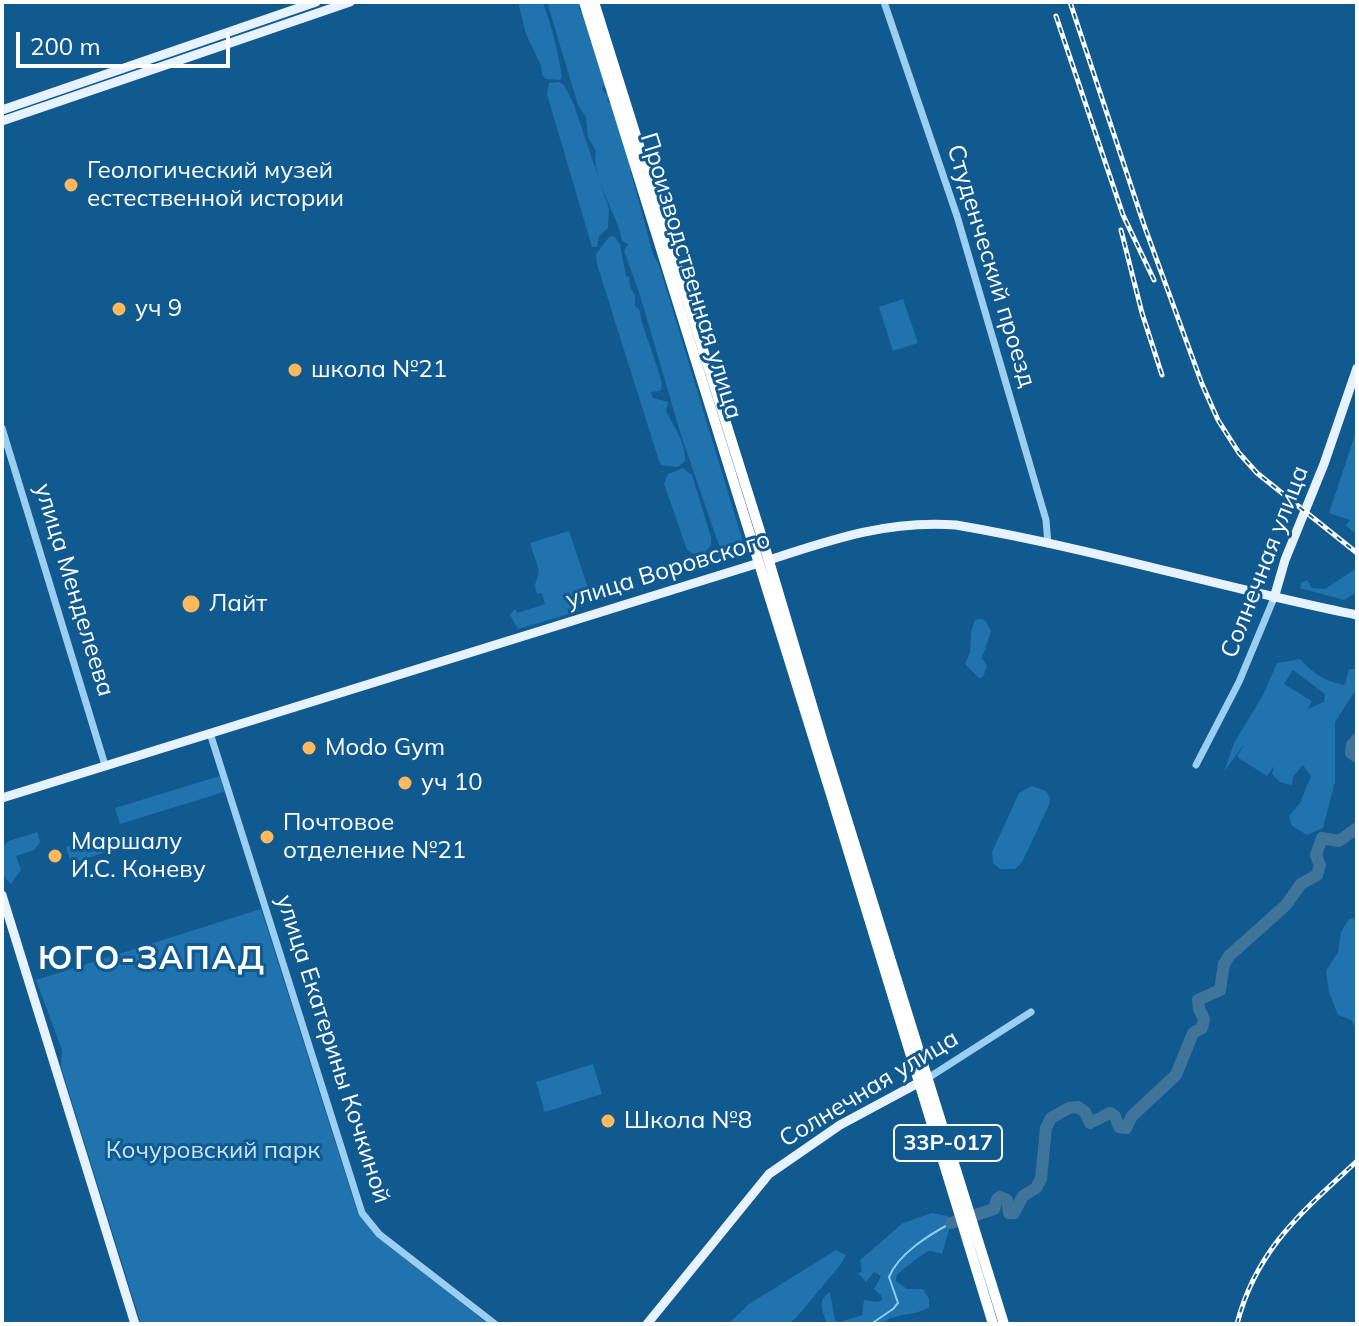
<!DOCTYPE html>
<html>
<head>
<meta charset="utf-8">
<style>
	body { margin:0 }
	#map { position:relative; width:1359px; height:1326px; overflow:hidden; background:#115a8f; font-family:Mulish,sans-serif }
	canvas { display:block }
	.frame { position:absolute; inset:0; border:4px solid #fff; pointer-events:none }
	.scale { position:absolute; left:16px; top:32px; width:214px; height:36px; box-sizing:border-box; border:4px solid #fff; border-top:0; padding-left:10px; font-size:24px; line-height:28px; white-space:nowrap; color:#fff; -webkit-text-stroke:6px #115a8f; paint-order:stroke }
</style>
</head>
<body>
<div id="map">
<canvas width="1359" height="1326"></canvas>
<div class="frame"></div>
<div class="scale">200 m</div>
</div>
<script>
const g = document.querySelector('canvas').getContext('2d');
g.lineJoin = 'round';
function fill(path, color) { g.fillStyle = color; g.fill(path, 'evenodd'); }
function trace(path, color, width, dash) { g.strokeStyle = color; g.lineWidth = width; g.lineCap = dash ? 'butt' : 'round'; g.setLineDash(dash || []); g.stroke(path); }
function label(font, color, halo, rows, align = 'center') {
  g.font = font + ' Mulish,sans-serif'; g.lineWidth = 6; g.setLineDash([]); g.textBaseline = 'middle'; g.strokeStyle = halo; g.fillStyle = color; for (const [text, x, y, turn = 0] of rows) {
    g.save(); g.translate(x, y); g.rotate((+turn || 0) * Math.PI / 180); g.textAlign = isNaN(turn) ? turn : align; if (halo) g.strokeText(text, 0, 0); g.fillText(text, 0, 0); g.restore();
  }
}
const green = new Path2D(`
	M518,2L543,3C552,27 558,51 562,77L560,80L546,79L542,75L541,66L526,34Z
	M547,2H579V9L584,15L605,86L602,88L603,91L609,95L607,100L611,105L629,158L631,173L653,254L659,265L744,545L734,554H722L681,435L639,292L624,251L628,244L622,241C619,216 590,177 596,151L588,137L586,117L578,105Z
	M559,82L564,85L574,105L609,209L608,228L599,236L597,247H592L547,94L549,83Z
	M614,236L620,244L626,276L629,277L630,287L635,295V306L639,309C644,334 656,359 662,385L660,391L651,392L653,398L668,402L666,411C674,427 686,443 685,461L678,467L661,465L659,461L597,264L596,254L609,237Z
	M903,299L918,343L893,351L879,307Z
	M1357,429V530L1353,532L1346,525L1350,520L1329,513Z
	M683,468L692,475L711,537V545L705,552L694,554L687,550L664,484L668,474Z
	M569,531L589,591L574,596L579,611L518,629L510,615L515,609L517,613L545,604L542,593L537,594L535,585L539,570L530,543Z
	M1357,568V592L1344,600L1300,588L1301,583L1307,580L1312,588L1325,589Z
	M981,619L986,621L991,631L982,658L987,666L983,677L979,678L965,664L970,652L971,632L975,620Z
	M1300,659C1314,674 1324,681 1345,685L1349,669H1357V688L1335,722V782L1323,828L1307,835L1292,826L1289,816L1300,803L1311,776L1303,765L1293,777L1292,785L1280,782L1272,774L1274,766L1267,776L1237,757L1244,744L1224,772L1234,743L1263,695L1277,663ZM1293,670L1325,694L1324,702L1308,709L1312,701L1284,684Z
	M220,776L224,792L120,824L115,808Z
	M1032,786L1046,791L1050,798L1049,805L1022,862L1015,869H1000L993,863L992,852L1019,793Z
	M37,832L40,842L34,850L16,856L21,870L11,884C0,875 2,860 2,847L9,841Z
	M108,834L113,850L71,863L66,847Z
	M261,909L358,1214L375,1234L488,1324H141L61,1067L62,1050L36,980Z
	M1357,918V1030L1351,1020L1338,1015L1329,992L1326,971L1338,952L1341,932L1349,919Z
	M593,1064L602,1094L545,1112L536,1082Z
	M932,1213L948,1216L951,1223L942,1254C938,1253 933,1251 929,1251C926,1251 898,1273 897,1275C896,1276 896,1279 896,1281L907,1289H923L929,1299V1307C914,1317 895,1312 882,1324H827C823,1312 816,1300 830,1292L835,1321L840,1322L862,1315L864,1300L878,1302L882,1300L881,1295L874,1289L881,1276L874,1272L866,1282L858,1273L862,1272L860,1260L903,1223Z
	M836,1250L846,1255L841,1264L796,1318L788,1324H728L749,1304Z`);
const stream = new Path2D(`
	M871,1324L893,1309L898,1303L889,1277C899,1253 929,1235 951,1223`);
const river = new Path2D(`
	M1357,739L1352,745L1351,753L1357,757
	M951,1223L994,1209L997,1199L1000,1197L1007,1200L1009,1213H1014L1023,1196L1036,1188L1041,1179L1046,1128L1051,1118L1069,1108L1078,1107L1085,1112L1090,1123L1110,1113L1115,1116L1119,1127L1126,1128L1132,1116L1176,1075L1193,1033L1202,1028L1204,1019L1199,1009L1198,1000L1220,990L1224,964L1229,956L1286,905L1301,884L1317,875L1320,865L1316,855L1322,838L1339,841L1357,828`);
const minor = new Path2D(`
	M884,2L957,216L1046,520L1048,544
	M2,428L105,765
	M210,733L362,1213L379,1234L495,1324
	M1196,765L1239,682L1274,598
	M928,1078L1031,1012`);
const major = new Path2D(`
	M2,110L316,2
	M2,121L350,2
	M769,560C833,539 888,520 956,525C1091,548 1223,588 1357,615
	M1274,598L1285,560L1324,464L1357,368
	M2,798L759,563
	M2,895L135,1324
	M647,1324L769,1174L840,1125L920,1082`);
const highway = new Path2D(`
	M584,2L829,788L993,1324
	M594,2L763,541L825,749L1004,1324`);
const rail = new Path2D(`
	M1070,2L1144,225L1202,384L1218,420L1239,453L1257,473L1357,553
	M1056,16L1123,215L1154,280
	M1121,230L1142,313L1162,375
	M1237,1324C1256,1249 1303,1211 1357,1161`);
const markers = [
	[71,185,8,"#ffb95c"],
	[119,309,8,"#ffb95c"],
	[295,370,8,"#ffb95c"],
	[191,604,10,"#ffb95c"],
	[309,748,8,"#ffb95c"],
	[405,783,8,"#ffb95c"],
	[267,837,8,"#ffb95c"],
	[55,856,8,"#ffb95c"],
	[608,1121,8,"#ffb95c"]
];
const shields = [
	[948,1143,108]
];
const shieldNames = [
	["33Р-017",948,1143]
];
const poiNames = [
	["Геологический музей",87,171],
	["естественной истории",87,199],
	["уч 9",135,309],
	["школа №21",311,370],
	["Лайт",209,604],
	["Modo Gym",325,748],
	["уч 10",421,783],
	["Почтовое",283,823],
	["отделение №21",283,851],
	["Маршалу",71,842],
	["И.С. Коневу",71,870],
	["Школа №8",624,1121]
];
const streetNames = [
	["Студенческий проезд",991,266,73],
	["Производственная улица",691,276,73],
	["Солнечная улица",1265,562,-69],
	["улица Воровского",668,570,-17],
	["улица Менделеева",74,590,73],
	["улица Екатерины Кочкиной",333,1049,72],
	["Солнечная улица",869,1089,-31]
];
const parkNames = [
	["Кочуровский парк",213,1151]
];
const districtNames = [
	["ЮГО-ЗАПАД",152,959]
];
fill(green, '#2073ad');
trace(stream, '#8cccf6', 2);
trace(river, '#3f749b', 12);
trace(minor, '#9bcff2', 7);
trace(major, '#e6f3ff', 9);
trace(highway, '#fff', 10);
trace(rail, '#fff', 5);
trace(rail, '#115a8f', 2, [6]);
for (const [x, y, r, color] of markers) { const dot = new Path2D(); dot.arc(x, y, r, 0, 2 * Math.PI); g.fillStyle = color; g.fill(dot); trace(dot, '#115a8f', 3); }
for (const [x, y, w] of shields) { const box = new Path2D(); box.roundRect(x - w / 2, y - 18, w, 36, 6); g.fillStyle = '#115a8f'; g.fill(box); trace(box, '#fff', 2); }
label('bold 22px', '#fff', null, shieldNames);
label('24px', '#fff', '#115a8f', poiNames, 'left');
label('24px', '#fff', '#115a8f', streetNames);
label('24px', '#c2e5fd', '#115a8f', parkNames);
g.letterSpacing = '2px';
label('bold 32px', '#fff', '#115a8f', districtNames);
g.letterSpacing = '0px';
</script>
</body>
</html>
